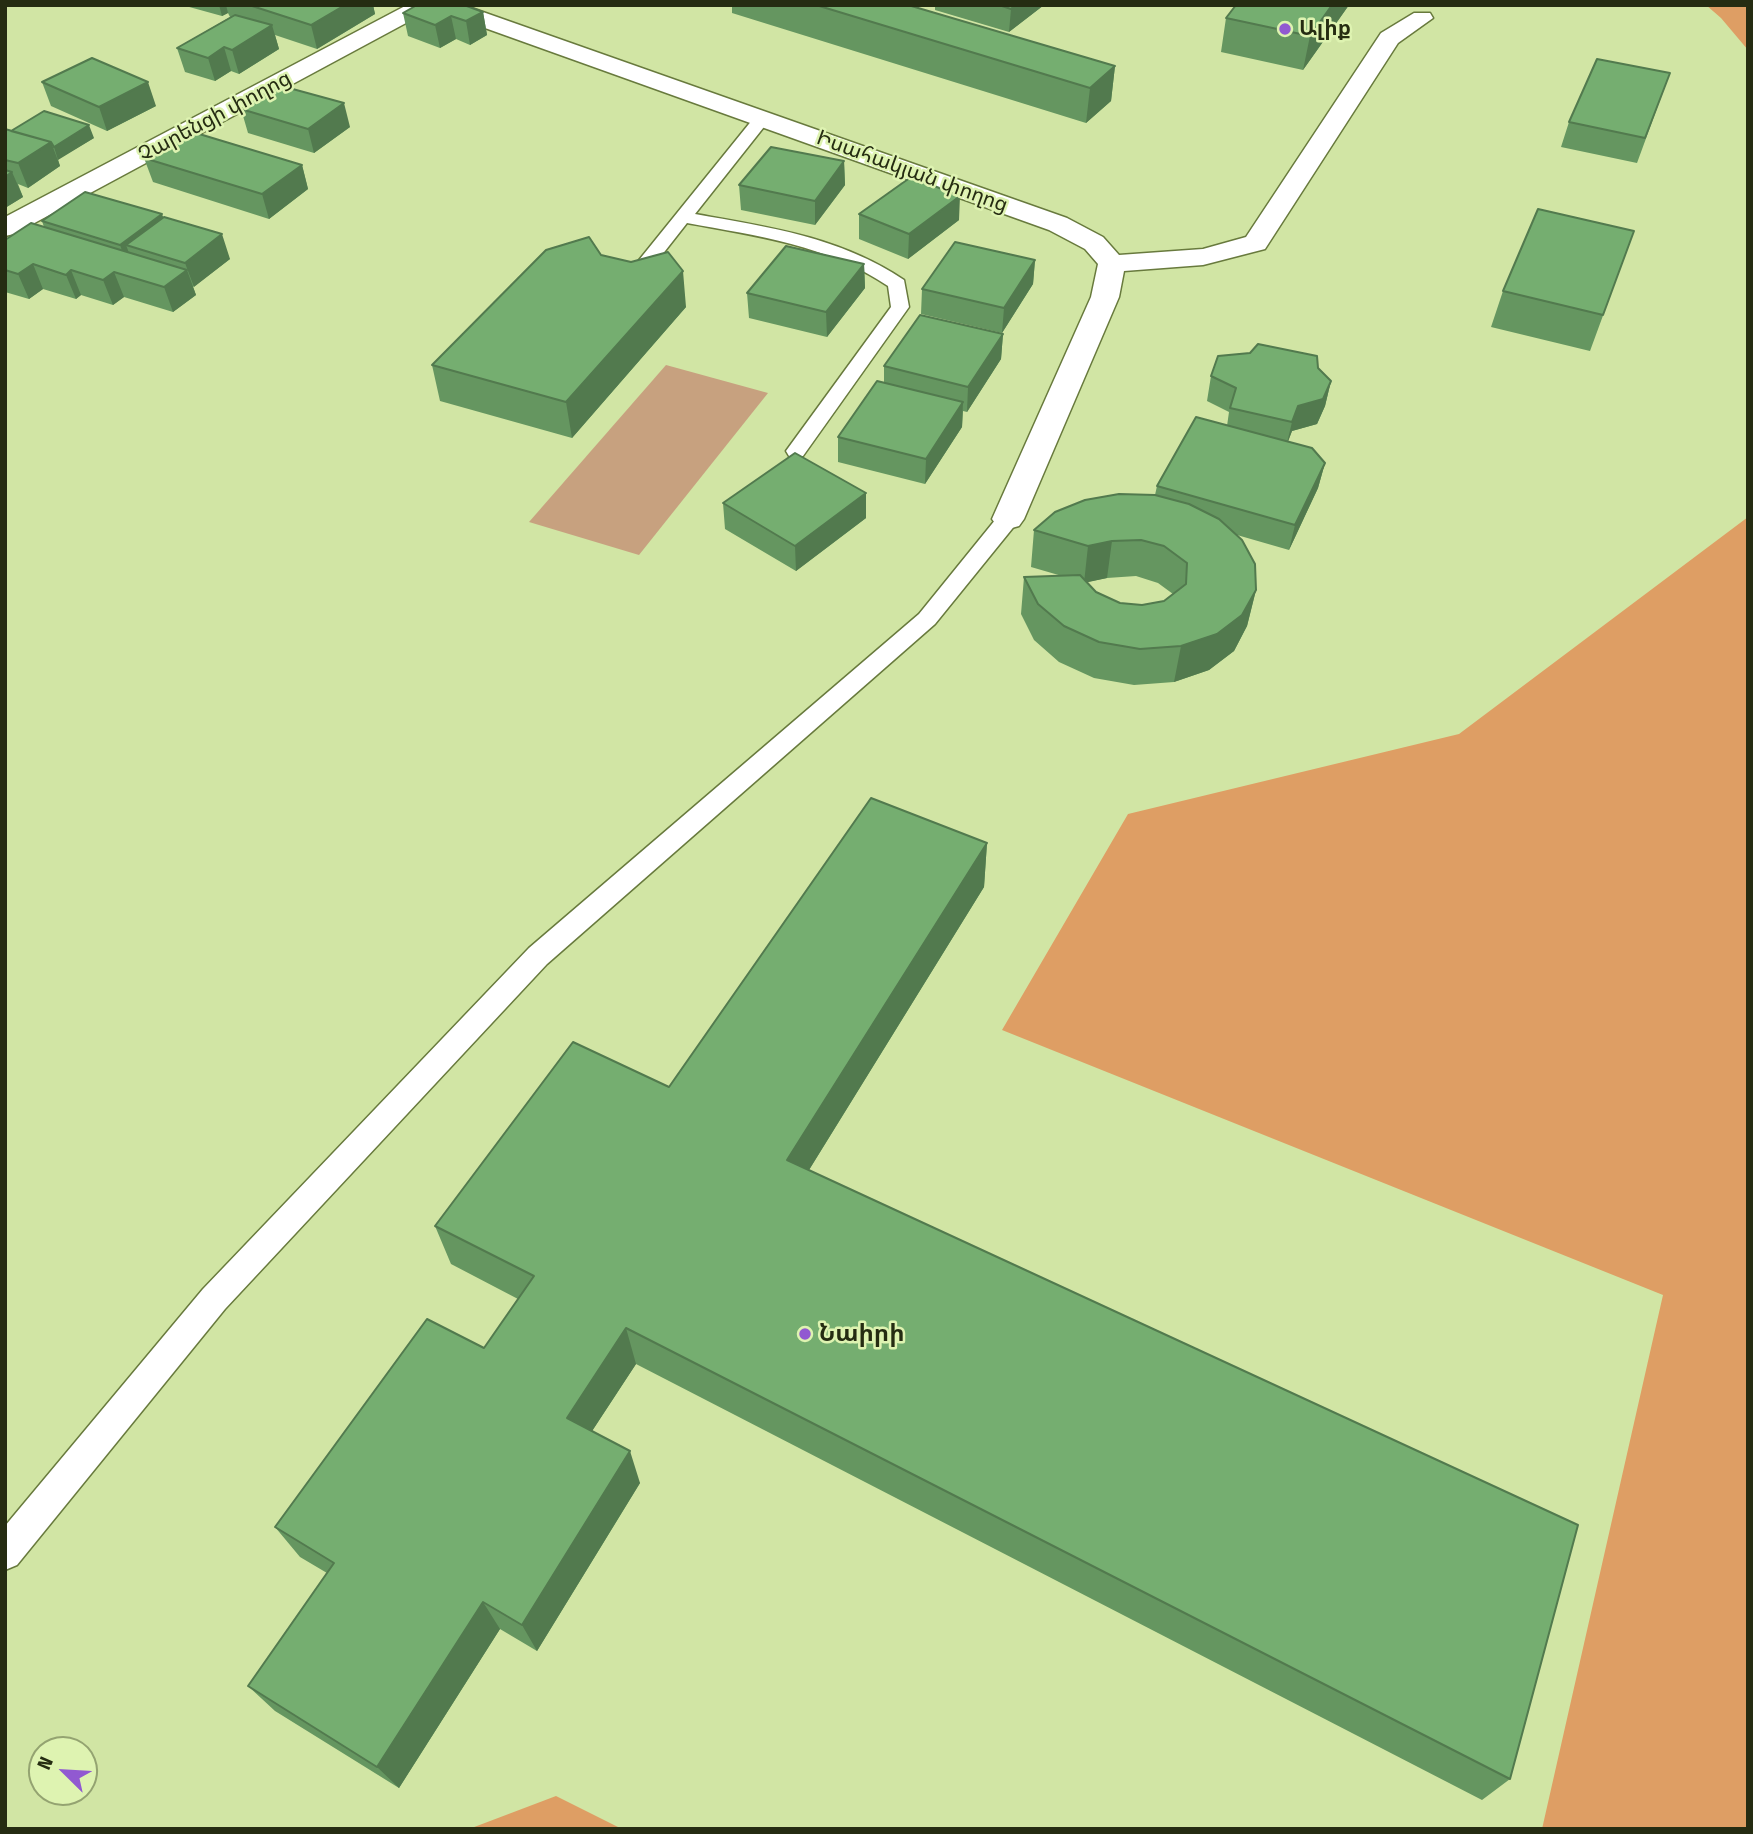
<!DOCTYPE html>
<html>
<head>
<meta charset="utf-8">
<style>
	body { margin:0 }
	#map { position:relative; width:1753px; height:1834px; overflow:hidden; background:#d1e5a4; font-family:"Fira Sans Condensed",sans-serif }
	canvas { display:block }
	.frame { position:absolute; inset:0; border:7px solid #252c12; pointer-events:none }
	.north { position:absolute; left:28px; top:1736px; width:70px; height:70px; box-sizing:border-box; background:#def3b1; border:2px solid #94a371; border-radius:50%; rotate:294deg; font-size:19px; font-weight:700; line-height:28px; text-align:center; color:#252c12 }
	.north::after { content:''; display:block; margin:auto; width:24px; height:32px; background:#9159d1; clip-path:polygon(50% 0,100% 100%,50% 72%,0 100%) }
</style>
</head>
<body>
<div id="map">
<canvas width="1753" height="1834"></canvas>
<div class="frame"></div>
<div class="north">N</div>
</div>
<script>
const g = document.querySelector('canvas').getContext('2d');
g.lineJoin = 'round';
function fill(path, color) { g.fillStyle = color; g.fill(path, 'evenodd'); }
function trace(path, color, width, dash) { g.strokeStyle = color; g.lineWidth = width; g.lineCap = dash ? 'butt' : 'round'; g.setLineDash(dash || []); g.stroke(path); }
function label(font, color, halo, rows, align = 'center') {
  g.font = font + ' "Fira Sans Condensed","Noto Sans Armenian",sans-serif'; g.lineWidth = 5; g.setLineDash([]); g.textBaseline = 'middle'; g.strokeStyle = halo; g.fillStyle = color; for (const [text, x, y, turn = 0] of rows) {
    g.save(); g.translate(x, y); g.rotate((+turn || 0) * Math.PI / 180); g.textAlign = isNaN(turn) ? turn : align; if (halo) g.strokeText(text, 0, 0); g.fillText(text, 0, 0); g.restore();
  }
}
const green = new Path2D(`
	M666,365L768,393L639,555L529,522Z`);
const forest = new Path2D(`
	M1706,5H1748V50L1721,18Z
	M1748,517V1829H1542L1663,1295L1002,1030L1128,814L1459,734Z
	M556,1796L622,1829H469Z`);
const service = new Path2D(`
	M763,113L771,118L695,214C769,227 840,237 904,280L909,307L803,456H789L786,451L891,307L888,286C827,245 758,236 687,223L647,274L640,276L631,270L757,114Z
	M1008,512L1016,514L1019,519L1016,524L935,624L547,964L225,1309L17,1565L5,1570V1526L203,1289L529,948L919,614L1000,514Z`);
const minor = new Path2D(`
	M407,5H463L1067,218L1103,237L1119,255L1203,249L1246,237L1381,33L1414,13H1430L1433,18L1398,43L1265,249L1203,265L1124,271L1119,297L1024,519L1019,526L1008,529L997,526L992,519L1091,297L1098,264L1085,249L1049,230L432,9L14,234L5,236V217Z`);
const wall = new Path2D(`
	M182,5H373L375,14L317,49L275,35L279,49L239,74L231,71L215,81L185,72L177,48L230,17L228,13L222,16Z
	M732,5H908L1115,66L1111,101L1086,123L732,13Z
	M935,5H1044L1009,32L935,10Z
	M1349,5L1303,70L1221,52L1226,18Z
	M483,12L487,35L470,45L456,39L440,48L408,36L403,13Z
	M1670,73L1637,163L1561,147L1569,122Z
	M42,82L156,106L107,131L51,106Z
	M241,109L350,127L314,153L248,133Z
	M5,129L11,131L94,138L58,159L60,166L28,188L18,184L23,197L5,208Z
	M144,158L302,165L308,189L269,219L153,182Z
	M844,161L845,185L815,225L741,210L739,185Z
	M859,214L959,220L908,259L859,239Z
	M163,218L230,259L193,287L196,295L173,312L124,297L113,305L81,295L76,299L43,289L29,299L5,292V240L44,227L42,221Z
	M1634,231L1590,351L1491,327L1503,291Z
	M601,255L686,307L572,438L440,401L432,365Z
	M1035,260L1033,284L1002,333L921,314L922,289Z
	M864,264L865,288L827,337L749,318L747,293Z
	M1003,334L1001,359L967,412L963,411L962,427L925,484L838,462V437L884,382V366Z
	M1318,368L1331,381L1325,406L1317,424L1292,431L1288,441L1325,463L1318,488L1289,550L1237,535L1256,590L1247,626L1234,651L1209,670L1174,682L1134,685L1094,678L1059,662L1034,640L1021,614L1024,577L1062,576L1031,567L1034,530L1155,495L1157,486L1227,426L1229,412L1207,401L1211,376ZM1136,576L1158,583L1173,594L1164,601L1142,605L1120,603L1096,592L1087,582L1107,578Z
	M866,493V518L796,571L725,529L723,503Z
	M987,843L984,887L809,1170L1510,1779L1482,1800L636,1364L592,1431L640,1483L537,1651L500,1629L399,1788L275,1711L248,1686L327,1573L300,1557L275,1527L484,1348L518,1299L451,1264L435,1226L669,1087Z`);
const shadedWall = new Path2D(`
	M219,5H226L228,13L222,16Z
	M345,5H373L375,14L317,49L311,25Z
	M1015,5H1044L1009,32L1011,9Z
	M1332,5H1349L1303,70L1310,36Z
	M483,12L487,35L470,45L466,21Z
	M451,16L456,39L440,48L435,25Z
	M272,25L279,49L239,74L232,50Z
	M224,47L231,71L215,81L208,58Z
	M1115,66L1111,101L1086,123L1090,88Z
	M148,82L156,106L107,131L99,107Z
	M344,103L350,127L314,153L308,129Z
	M89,125L94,138L58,160L54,147Z
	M51,142L60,166L28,188L18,163Z
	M844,161L845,185L815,225V201Z
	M302,165L308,189L269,219L262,194Z
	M12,172L23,197L5,208V177Z
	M960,196L959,220L908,259L909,234Z
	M162,214L171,239L126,245L134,266L129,270L120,245Z
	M222,234L230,259L194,287L185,263Z
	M1035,260L1033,284L1002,333L1004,308Z
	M33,264L43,289L29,299L18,274Z
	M864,264L865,288L827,337L826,312Z
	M71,270L81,295L76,299L66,275Z
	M187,270L196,295L173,312L164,287Z
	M683,271L686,307L572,438L566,402Z
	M114,272L124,297L113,305L103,280Z
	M1003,334L1001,359L967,412L968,387Z
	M1331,381L1325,406L1317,424L1292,431L1286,447L1292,422L1298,406Z
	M963,402L962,427L925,484L926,459Z
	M1325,463L1318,488L1289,550L1295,525Z
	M866,493V518L796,571L795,546Z
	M1112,541L1107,578L1084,583L1088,546Z
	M1256,590L1247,626L1234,651L1209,670L1174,682L1181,646Z
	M987,843L984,887L791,1199L787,1160Z
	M626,1328L636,1364L579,1451L567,1418Z
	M630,1451L640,1483L537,1651L522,1625Z
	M483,1602L500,1629L399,1788L377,1767Z`);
const building = new Path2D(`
	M249,5H345L311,25Z
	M417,5H464L483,12L466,21L451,16L435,25L403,13Z
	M816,5H908L1115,66L1090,88Z
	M999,5H1015L1011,9Z
	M1236,5H1332L1310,36L1226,18Z
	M235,15L272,25L232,50L224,47L208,58L177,48Z
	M92,58L148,82L99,107L42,82Z
	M1597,59L1670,73L1645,138L1569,122Z
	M278,85L344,103L308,129L241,109Z
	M44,111L89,125L54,147L51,142L11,131Z
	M5,129L51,142L18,163L5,160Z
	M186,130L302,165L262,194L144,158Z
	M771,147L844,161L815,201L739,185Z
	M5,170L12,172L5,177Z
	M911,177L960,196L909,234L859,214Z
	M85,192L162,214L120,245L42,221Z
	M1538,209L1634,231L1603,315L1503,291Z
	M164,217L222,234L185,263L126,245Z
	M31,223L187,270L164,287L114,272L103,280L71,270L66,275L33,264L18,274L5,270V240Z
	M589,237L601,255L631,262L668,252L683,271L566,402L432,365L546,250Z
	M955,242L1035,260L1004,308L922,289Z
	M786,246L864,264L826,312L747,293Z
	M920,315L1003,334L968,387L884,366Z
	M1258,344L1317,356L1318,368L1331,381L1323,399L1298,406L1292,422L1230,408L1236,388L1211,376L1218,356L1250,353Z
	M877,381L963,402L926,459L838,437Z
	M1196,417L1312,448L1325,463L1295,525L1157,486Z
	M795,453L866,493L795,546L723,503Z
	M1119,494L1155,495L1189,504L1219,519L1242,540L1255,564L1256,590L1242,615L1217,634L1181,646L1140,649L1099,642L1064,626L1038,604L1024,577L1080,575L1096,592L1120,603L1142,605L1164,601L1186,584L1187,563L1164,546L1141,540L1112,541L1088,546L1034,530L1055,512L1085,500Z
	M871,798L987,843L787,1160L1578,1525L1510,1779L626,1328L567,1418L630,1451L522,1625L483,1602L377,1767L248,1686L334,1563L275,1527L427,1319L484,1348L534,1276L435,1226L573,1042L669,1087Z`);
const markers = [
	[1285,29,7,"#9159d1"],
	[805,1334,7,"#9159d1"]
];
const farPoinames = [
	["Ալիք",1299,29]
];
const farStreetnames = [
	["Չարենցի փողոց",215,117,-28],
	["Իսահակյան փողոց",912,172,20]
];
const poiNames = [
	["Նաիրի",819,1334]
];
fill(green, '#c7a17f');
fill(forest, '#de9e64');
trace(service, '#687a3d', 3);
trace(minor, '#687a3d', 3);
fill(service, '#fff');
fill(minor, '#fff');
fill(wall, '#659660');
fill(shadedWall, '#527a4e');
fill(building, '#75ae70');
trace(building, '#527a4e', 2);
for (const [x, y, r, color] of markers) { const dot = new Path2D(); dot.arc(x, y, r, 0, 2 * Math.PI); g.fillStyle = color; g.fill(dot); trace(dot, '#def3b1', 2.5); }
label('bold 21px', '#252c12', '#def3b1', farPoinames, 'left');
label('21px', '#252c12', '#def3b1', farStreetnames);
label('bold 24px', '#252c12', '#def3b1', poiNames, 'left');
</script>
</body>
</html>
